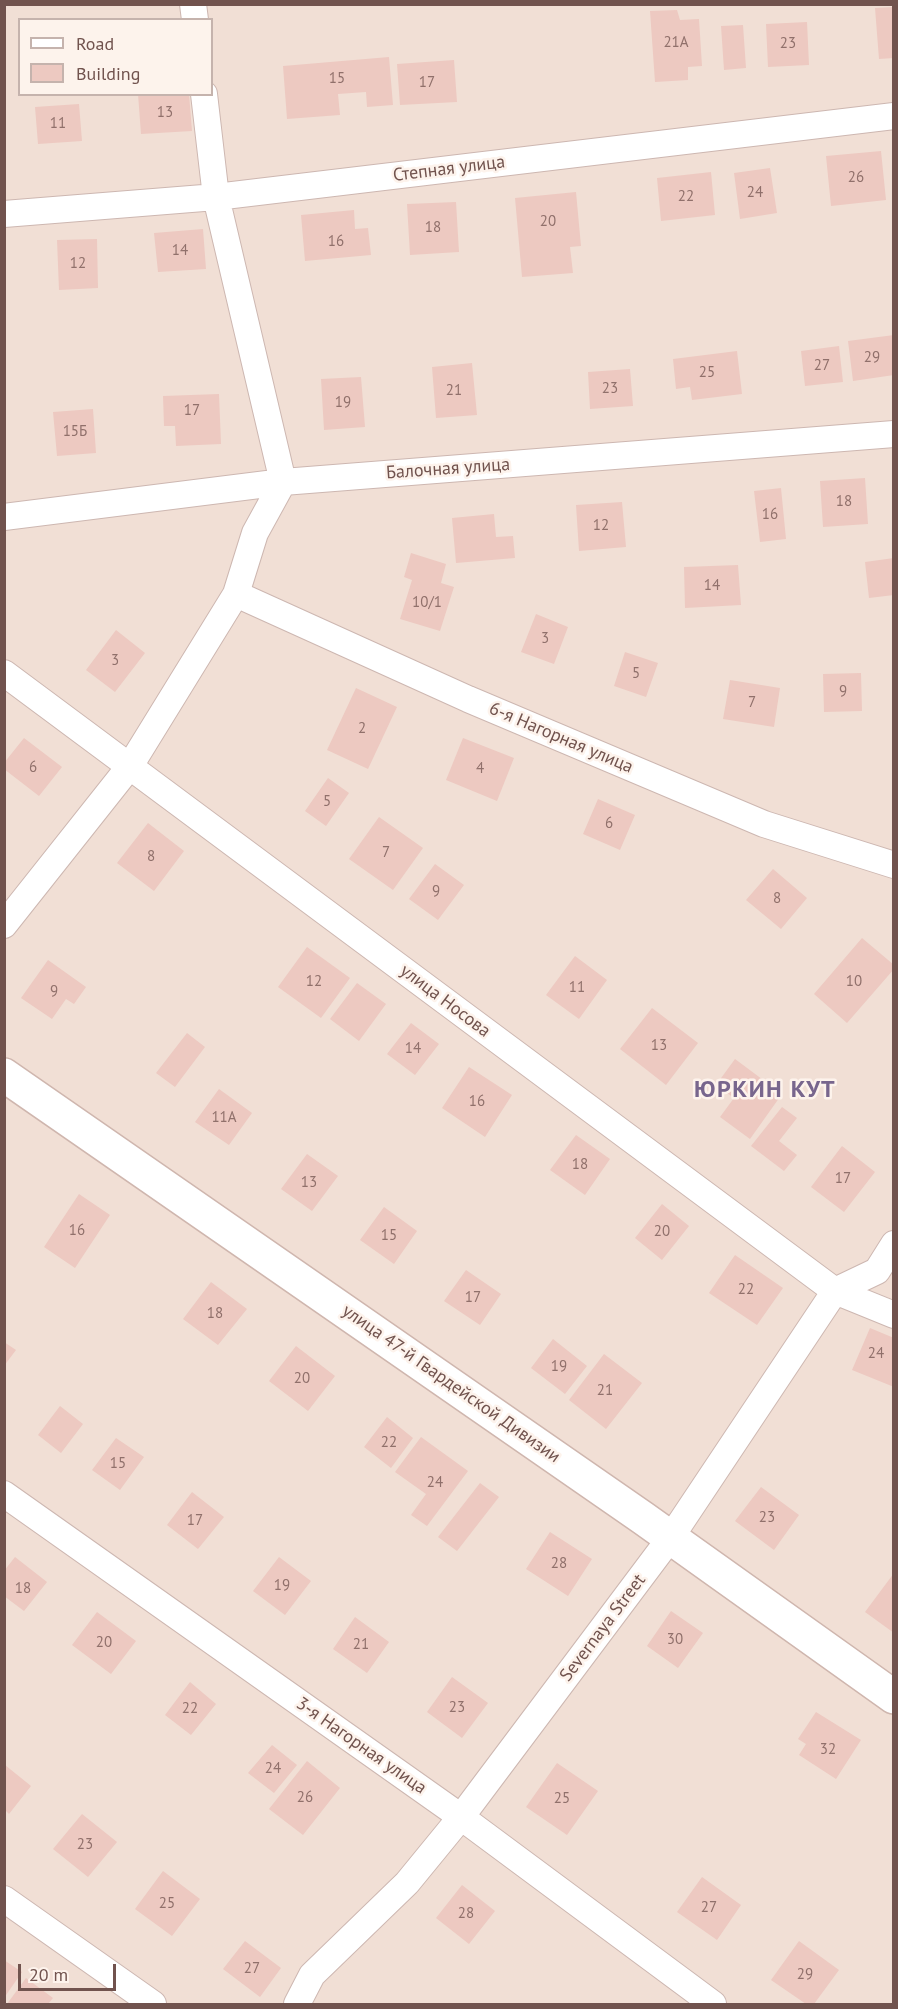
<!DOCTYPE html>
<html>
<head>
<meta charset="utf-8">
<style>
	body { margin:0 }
	#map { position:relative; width:898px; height:2009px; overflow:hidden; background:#faeee6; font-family:"PT Sans",sans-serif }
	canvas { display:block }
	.frame { position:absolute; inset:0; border:6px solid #71534e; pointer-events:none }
	.legend { position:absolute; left:18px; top:18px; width:195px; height:78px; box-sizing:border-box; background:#fdf3ec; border:2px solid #c5b3ad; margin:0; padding:8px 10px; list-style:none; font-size:18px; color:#71534e }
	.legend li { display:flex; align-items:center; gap:12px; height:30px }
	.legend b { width:30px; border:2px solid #c5b3ad }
	.scale { position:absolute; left:18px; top:1964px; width:98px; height:27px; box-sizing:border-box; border:3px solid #71534e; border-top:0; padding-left:8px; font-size:18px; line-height:21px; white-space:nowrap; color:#71534e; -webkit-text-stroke:4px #fdf3ec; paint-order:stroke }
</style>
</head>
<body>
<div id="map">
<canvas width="898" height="2009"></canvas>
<div class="frame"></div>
<ul class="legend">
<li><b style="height:8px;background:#fff"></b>Road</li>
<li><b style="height:16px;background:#edc9c1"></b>Building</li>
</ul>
<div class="scale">20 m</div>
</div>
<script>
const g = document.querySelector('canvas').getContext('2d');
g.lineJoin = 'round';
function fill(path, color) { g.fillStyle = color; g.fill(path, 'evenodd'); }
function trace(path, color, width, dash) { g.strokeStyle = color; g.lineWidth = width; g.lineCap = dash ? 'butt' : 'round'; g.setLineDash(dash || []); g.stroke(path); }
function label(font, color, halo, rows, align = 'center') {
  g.font = font + ' "PT Sans",sans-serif'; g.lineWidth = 5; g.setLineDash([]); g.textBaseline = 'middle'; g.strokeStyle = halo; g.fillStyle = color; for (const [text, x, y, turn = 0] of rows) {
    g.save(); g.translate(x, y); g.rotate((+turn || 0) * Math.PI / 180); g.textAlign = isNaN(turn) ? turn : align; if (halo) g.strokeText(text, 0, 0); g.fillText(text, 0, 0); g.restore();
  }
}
const residential = new Path2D(`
	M5,5H893V2004H5ZM20,20H212V94H20Z`);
const building = new Path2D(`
	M894,7V58L879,59L875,8Z
	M677,10L680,20L699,19L702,66L688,67V80L655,82L650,11Z
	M807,22L809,65L768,67L766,24Z
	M743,25L746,68L724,70L721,26Z
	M389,57L393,105L367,107L366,92L338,94L340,115L287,119L283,66Z
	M454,60L457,102L400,105L397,64Z
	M138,94H189L192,131L141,134Z
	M79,104L82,141L38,144L35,107Z
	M881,151L886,200L831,206L826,156Z
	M770,168L777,213L740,219L734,173Z
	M711,172L715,215L661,221L657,178Z
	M576,192L581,246L570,247L573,273L522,277L515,198Z
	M456,202L459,252L410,255L407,204Z
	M354,210L355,229L368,228L371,255L305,261L301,215Z
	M203,229L206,269L158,272L154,233Z
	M97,239L98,288L59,290L57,240Z
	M894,335V375L853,381L848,341Z
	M839,346L843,382L805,386L801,351Z
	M737,351L742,394L692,400L690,387L676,389L673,359Z
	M472,363L477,415L436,418L432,367Z
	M630,369L633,406L590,409L588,372Z
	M361,377L365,427L324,430L321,379Z
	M219,394L221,444L176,446L175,426H164L163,396Z
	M93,409L96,453L57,456L53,412Z
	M865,478L868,524L823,527L820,481Z
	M781,488L786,539L760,542L754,491Z
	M622,502L626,547L579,551L576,505Z
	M494,514L496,537L513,536L515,558L456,563L452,518Z
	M411,553L446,564L441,583L454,587L440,631L400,619L412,580L404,577Z
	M894,558V595L869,598L865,562Z
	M738,565L741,605L685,608L684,567Z
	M536,614L568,627L554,664L521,652Z
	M116,630L145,653L115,692L86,670Z
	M625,652L658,663L646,697L614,686Z
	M861,673L862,711L824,712L823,674Z
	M730,680L780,688L774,727L723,719Z
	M356,688L397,707L368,769L327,750Z
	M24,738L62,767L39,796L4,769V763Z
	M463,738L514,758L497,801L446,780Z
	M328,778L349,793L326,826L305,811Z
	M598,799L635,815L620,850L583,834Z
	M379,817L423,848L393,890L349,859Z
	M148,823L184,851L154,891L117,863Z
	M435,864L464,885L438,920L409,899Z
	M773,869L807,898L781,929L746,900Z
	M862,938L894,965V969L847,1023L814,994Z
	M307,947L350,978L321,1018L278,987Z
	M575,956L607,980L579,1019L546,995Z
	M48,960L86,987L74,1004L66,999L52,1019L21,998Z
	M357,983L386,1004L359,1041L330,1019Z
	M652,1008L698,1043L666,1085L620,1049Z
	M411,1023L439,1044L415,1075L387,1054Z
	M187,1033L205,1047L175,1087L156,1073Z
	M735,1059L782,1094L750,1139L720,1117L734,1098L716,1085Z
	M469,1067L512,1095L485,1137L442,1108Z
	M219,1089L252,1113L229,1145L195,1122Z
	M782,1107L797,1118L779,1141L797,1155L784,1171L751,1146Z
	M576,1135L610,1159L585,1195L550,1170Z
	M842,1146L875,1172L844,1212L811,1187Z
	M307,1154L338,1176L312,1211L281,1189Z
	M79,1194L110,1215L75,1268L44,1247Z
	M662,1204L689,1226L662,1260L635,1238Z
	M384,1207L417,1231L394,1264L360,1240Z
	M735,1255L783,1288L757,1325L709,1293Z
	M466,1270L501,1294L480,1325L444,1301Z
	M211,1282L247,1309L218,1345L183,1319Z
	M870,1328L894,1338V1387L852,1370Z
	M553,1339L587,1366L565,1394L531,1368Z
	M4,1342L16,1350L4,1366Z
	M296,1346L335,1376L308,1411L269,1381Z
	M604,1354L642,1383L606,1429L569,1400Z
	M60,1406L83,1424L61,1453L38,1435Z
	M387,1417L413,1438L391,1468L364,1447Z
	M421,1437L468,1471L427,1526L411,1515L426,1494L395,1472Z
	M116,1438L144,1457L120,1490L92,1470Z
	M480,1483L499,1497L457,1551L438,1537Z
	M761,1487L799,1515L774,1550L735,1521Z
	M192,1492L224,1517L198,1549L167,1525Z
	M550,1532L592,1559L568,1596L526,1569Z
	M15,1557L47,1582L24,1611L4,1596V1571Z
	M279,1557L311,1581L285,1615L253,1591Z
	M894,1573V1633L865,1612Z
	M671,1611L703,1633L678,1668L647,1646Z
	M97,1612L136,1641L111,1674L72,1645Z
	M355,1617L389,1642L367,1673L333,1649Z
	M452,1677L488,1703L462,1738L427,1712Z
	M190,1682L216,1704L191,1735L165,1715Z
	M816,1712L861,1740L836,1779L799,1755L806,1744L798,1739Z
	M272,1745L297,1765L274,1793L248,1773Z
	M307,1761L340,1788L303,1835L269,1809Z
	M557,1763L598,1791L567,1835L526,1807Z
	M5,1765L31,1786L9,1814L5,1810Z
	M82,1814L117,1842L88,1877L53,1849Z
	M163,1871L200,1899L172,1936L135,1909Z
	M702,1877L741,1905L717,1940L677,1912Z
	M462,1885L495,1911L469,1944L436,1918Z
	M245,1941L281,1968L260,1997L223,1969Z
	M799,1941L839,1970L814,2004H806L771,1980Z
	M4,1960L22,1972L4,1998Z
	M26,1978L53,1998L48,2004H7Z`);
const street = new Path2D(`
	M193,4L195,20
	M4,214L216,197L894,116
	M4,517L283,482L894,434
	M236,594L468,699L764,824L894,865
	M4,673L835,1291L894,1315
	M4,925L130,766L236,594L255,533L283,482L216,197L204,94
	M4,1494L461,1817L713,2004
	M4,1899L153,2004
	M297,2004L312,1975L407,1883L461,1817L671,1537L835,1291L877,1271L894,1244`);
const secondary = new Path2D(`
	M4,1075L643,1518L894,1697`);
const numberNames = [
	["21А",676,43],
	["23",788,44],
	["15",337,79],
	["17",427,83],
	["13",165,113],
	["11",58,124],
	["26",856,178],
	["24",755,193],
	["22",686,197],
	["20",548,222],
	["18",433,228],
	["16",336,242],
	["14",180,251],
	["12",78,264],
	["29",872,358],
	["27",822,366],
	["25",707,373],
	["23",610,389],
	["21",454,391],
	["19",343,403],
	["17",192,411],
	["15Б",75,432],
	["18",844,502],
	["16",770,515],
	["12",601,526],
	["14",712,586],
	["10/1",427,603],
	["3",545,639],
	["3",115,661],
	["5",636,674],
	["9",843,692],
	["7",752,703],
	["2",362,729],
	["6",33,768],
	["4",480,769],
	["5",327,802],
	["6",609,824],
	["7",386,853],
	["8",151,857],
	["9",436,892],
	["8",777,899],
	["12",314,982],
	["10",854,982],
	["11",577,988],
	["9",54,992],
	["13",659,1046],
	["14",413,1049],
	["16",477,1102],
	["11А",224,1118],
	["18",580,1165],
	["17",843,1179],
	["13",309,1183],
	["16",77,1231],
	["20",662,1232],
	["15",389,1236],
	["22",746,1290],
	["17",473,1298],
	["18",215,1314],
	["24",876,1354],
	["19",559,1367],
	["20",302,1379],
	["21",605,1391],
	["22",389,1443],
	["15",118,1464],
	["24",435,1483],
	["23",767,1518],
	["17",195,1521],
	["28",559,1564],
	["19",282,1586],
	["18",23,1589],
	["30",675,1640],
	["20",104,1643],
	["21",361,1645],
	["23",457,1708],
	["22",190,1709],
	["32",828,1750],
	["24",273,1769],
	["26",305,1798],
	["25",562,1799],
	["23",85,1845],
	["25",167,1904],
	["27",709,1908],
	["28",466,1914],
	["27",252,1969],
	["29",805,1975]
];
const streetNames = [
	["Степная улица",449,169,-7],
	["Балочная улица",448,469,-4],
	["6-я Нагорная улица",561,738,23],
	["улица Носова",445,1001,37],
	["улица 47-й Гвардейской Дивизии",451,1384,35],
	["Severnaya Street",603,1628,-53],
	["3-я Нагорная улица",361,1746,35]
];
const districtNames = [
	["ЮРКИН КУТ",765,1090]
];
fill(residential, '#f1dfd5');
fill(building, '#edc9c1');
trace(street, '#cdb7b1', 28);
trace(secondary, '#cfb6ae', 36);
trace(street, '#fff', 26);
trace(secondary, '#fff', 33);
label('15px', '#90706b', null, numberNames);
label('18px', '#71534e', '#fdf3ec', streetNames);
g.letterSpacing = '1.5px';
label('bold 24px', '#78668d', '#fdf3ec', districtNames);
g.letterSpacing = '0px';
</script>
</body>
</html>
